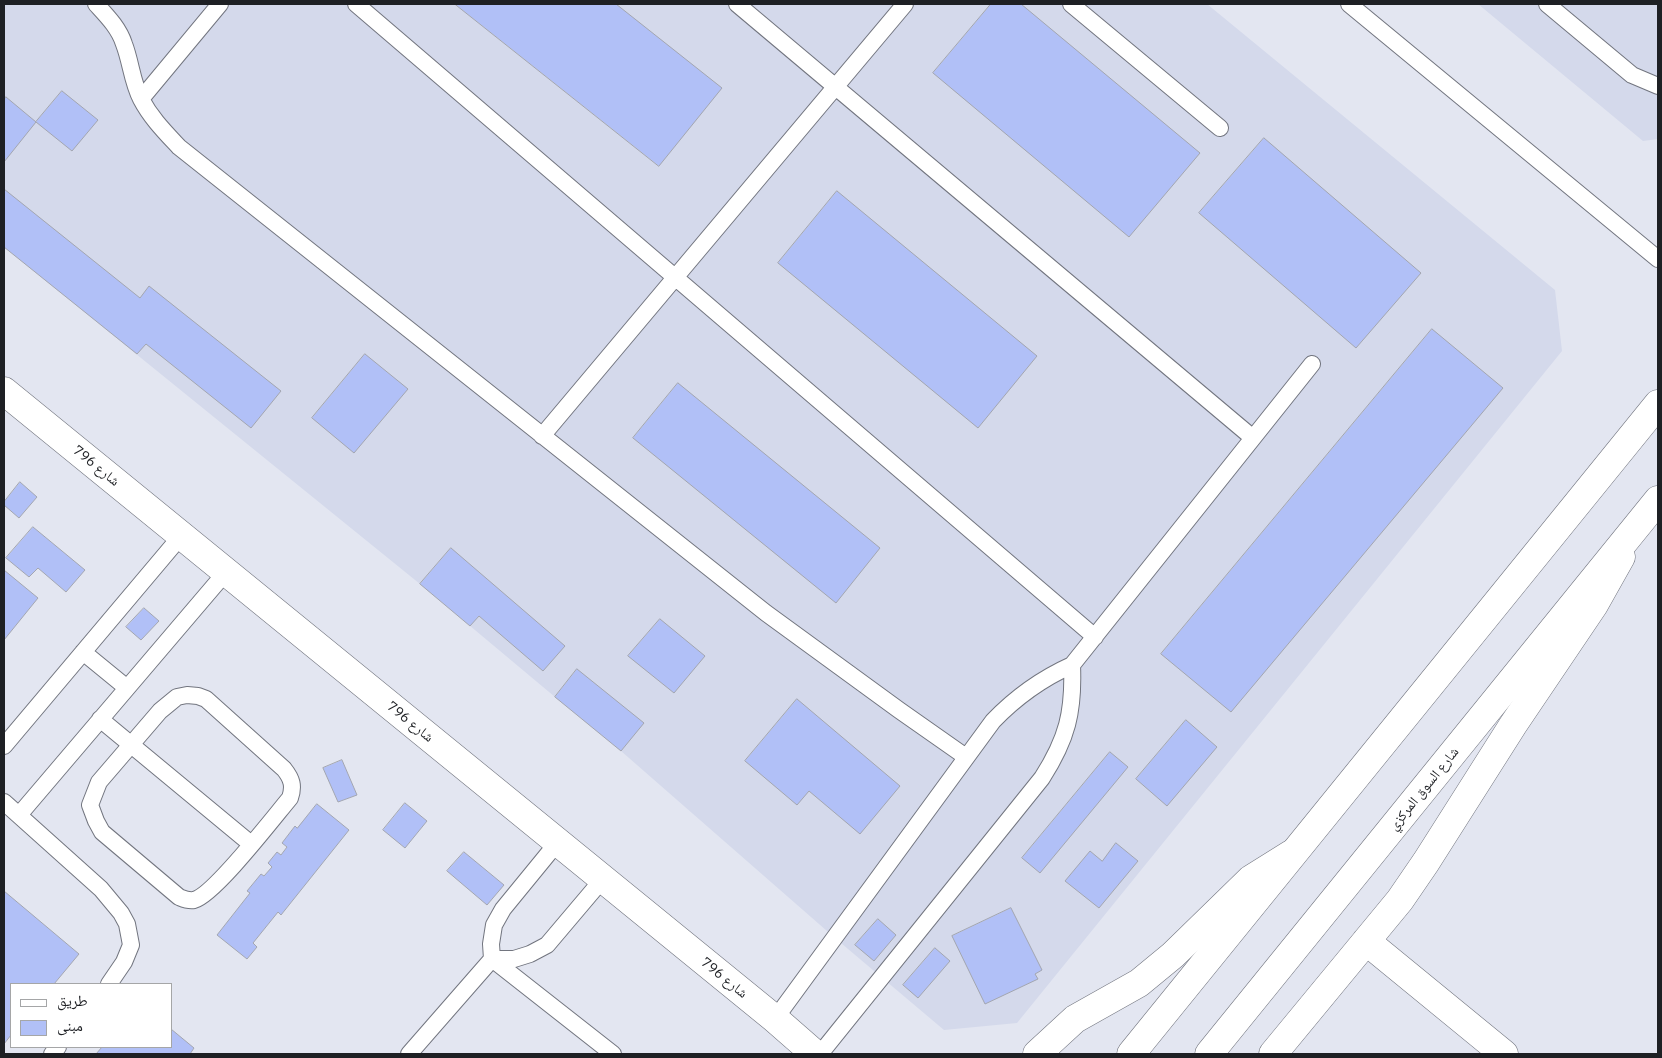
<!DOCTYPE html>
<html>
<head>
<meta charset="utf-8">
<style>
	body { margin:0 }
	#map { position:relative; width:1662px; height:1058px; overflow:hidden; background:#e3e6f1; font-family:"IBM Plex Sans","Noto Naskh Arabic",sans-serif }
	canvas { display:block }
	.frame { position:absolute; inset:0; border:5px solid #1e2024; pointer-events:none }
	.legend { position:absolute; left:10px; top:983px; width:162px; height:65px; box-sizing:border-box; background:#fff; border:1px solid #a5a6a7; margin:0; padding:6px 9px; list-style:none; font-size:15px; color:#1e2024 }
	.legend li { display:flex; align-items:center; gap:10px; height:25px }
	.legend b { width:25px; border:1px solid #a5a6a7 }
</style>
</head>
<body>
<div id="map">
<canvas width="1662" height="1058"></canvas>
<div class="frame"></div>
<ul class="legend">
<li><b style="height:6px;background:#fff"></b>طريق</li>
<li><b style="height:14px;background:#b1c0f7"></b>مبنى</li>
</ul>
</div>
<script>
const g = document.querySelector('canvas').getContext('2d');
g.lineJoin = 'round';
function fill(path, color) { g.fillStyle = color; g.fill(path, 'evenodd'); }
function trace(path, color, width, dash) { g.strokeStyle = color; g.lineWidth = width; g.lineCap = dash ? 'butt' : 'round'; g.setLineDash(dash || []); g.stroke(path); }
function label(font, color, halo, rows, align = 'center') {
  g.font = font + ' "IBM Plex Sans","Noto Naskh Arabic",sans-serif'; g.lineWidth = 5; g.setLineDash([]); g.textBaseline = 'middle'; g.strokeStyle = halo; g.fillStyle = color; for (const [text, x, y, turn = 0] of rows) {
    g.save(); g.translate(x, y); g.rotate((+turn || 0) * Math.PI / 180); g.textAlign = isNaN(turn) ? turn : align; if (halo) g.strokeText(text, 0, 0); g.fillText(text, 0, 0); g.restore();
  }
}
const built = new Path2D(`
	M4,4H1207L1555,290L1562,351L1017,1023L944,1030L835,938L621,751L555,697L420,584L4,247Z
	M1478,4H1658V139L1643,141Z`);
const building = new Path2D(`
	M455,4H616L722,88L659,166Z
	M991,4H1021L1200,153L1129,237L933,73Z
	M62,91L98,120L72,151L36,122Z
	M6,97L36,122L4,162V100Z
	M1264,138L1421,273L1356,348L1199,213Z
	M4,189L140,298L149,286L281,391L251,428L146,344L137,354L4,247Z
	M837,191L1037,356L978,428L778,263Z
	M1432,329L1503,388L1231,712L1161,654Z
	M365,354L408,389L354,453L312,418Z
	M678,383L880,548L836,603L633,438Z
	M20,482L37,497L19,518L4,505V502Z
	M33,527L85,570L66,592L38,568L29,577L6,558Z
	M451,548L565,646L543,671L479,616L470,626L420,584Z
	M4,570L38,598L4,640Z
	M144,608L159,621L141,640L126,627Z
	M660,619L705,656L674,693L628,656Z
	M577,669L644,723L621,751L555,697Z
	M797,699L900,786L860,834L809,791L797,805L745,761Z
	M1186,720L1217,747L1167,806L1136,779Z
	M1110,752L1128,767L1040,873L1022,858Z
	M342,760L357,795L338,802L323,768Z
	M405,803L427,821L405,848L383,830Z
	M317,804L349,830L281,915L278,912L253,943L257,947L247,959L217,935L250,893L247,891L261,874L264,876L272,867L268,863L277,852L281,855L287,847L282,843L295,826L297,828Z
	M1116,843L1138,861L1099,908L1065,881L1090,851L1102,861Z
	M464,852L504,885L487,905L447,871Z
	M4,891L79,954L54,984H11V1035L4,1044Z
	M1011,908L1042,970L1035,974L1038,979L985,1004L952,936Z
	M878,919L896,935L874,961L855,945Z
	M935,948L950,961L918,998L903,985Z
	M171,1029L194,1048L190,1054H96L102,1047H171Z`);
const service = new Path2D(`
	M96,4C107,16 119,28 124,44C131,62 132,82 141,99C151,118 165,132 179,147L766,613L899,710L966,757
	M356,4L1095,637
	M737,4L1253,438
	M1071,4L1220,128
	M1349,4L1658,259
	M1547,4L1632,75L1658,86
	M141,99L220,4
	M542,436L905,4
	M83,652L127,688
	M187,695L198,696L206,699L284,769C292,779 294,786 290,798C274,817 214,895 194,900C188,901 184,899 179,897L102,832L96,821L90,805L99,782L160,711L177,697Z
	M100,719L251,844
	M4,746L181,536
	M4,802L101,889L121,913L127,924L131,945L124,962L109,984
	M19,815L226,572
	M557,843L503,909L494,925L491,944L492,959H514L530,954L547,945L602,880
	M775,1019L993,721C1017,696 1041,679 1072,665L1312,364
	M52,1054L58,1047
	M409,1054L492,959L613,1054
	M820,1054L1042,778C1067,739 1074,712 1072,665`);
const minor = new Path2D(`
	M4,391L775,1019L815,1054
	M1366,941L1504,1054
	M1037,1054L1075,1019L1139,983L1173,955L1251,879L1291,854
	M1273,1054L1400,900L1426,862L1513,725L1594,605L1621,557`);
const secondary = new Path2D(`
	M1131,1054L1658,404
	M1209,1054L1658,500`);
const streetNames = [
	["شارع 796",96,466,39],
	["شارع 796",410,722,39],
	["شارع السوق المركزي",1424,789,-51],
	["شارع 796",724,978,39]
];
fill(built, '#d4d9eb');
fill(building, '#b1c0f7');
trace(building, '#a3a6b0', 1);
trace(service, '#72757f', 18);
trace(minor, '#72757f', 29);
trace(secondary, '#72757f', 29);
trace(service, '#fff', 16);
trace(minor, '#fff', 28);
trace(secondary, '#fff', 28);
label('14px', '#1e2024', '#fff', streetNames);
</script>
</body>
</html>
